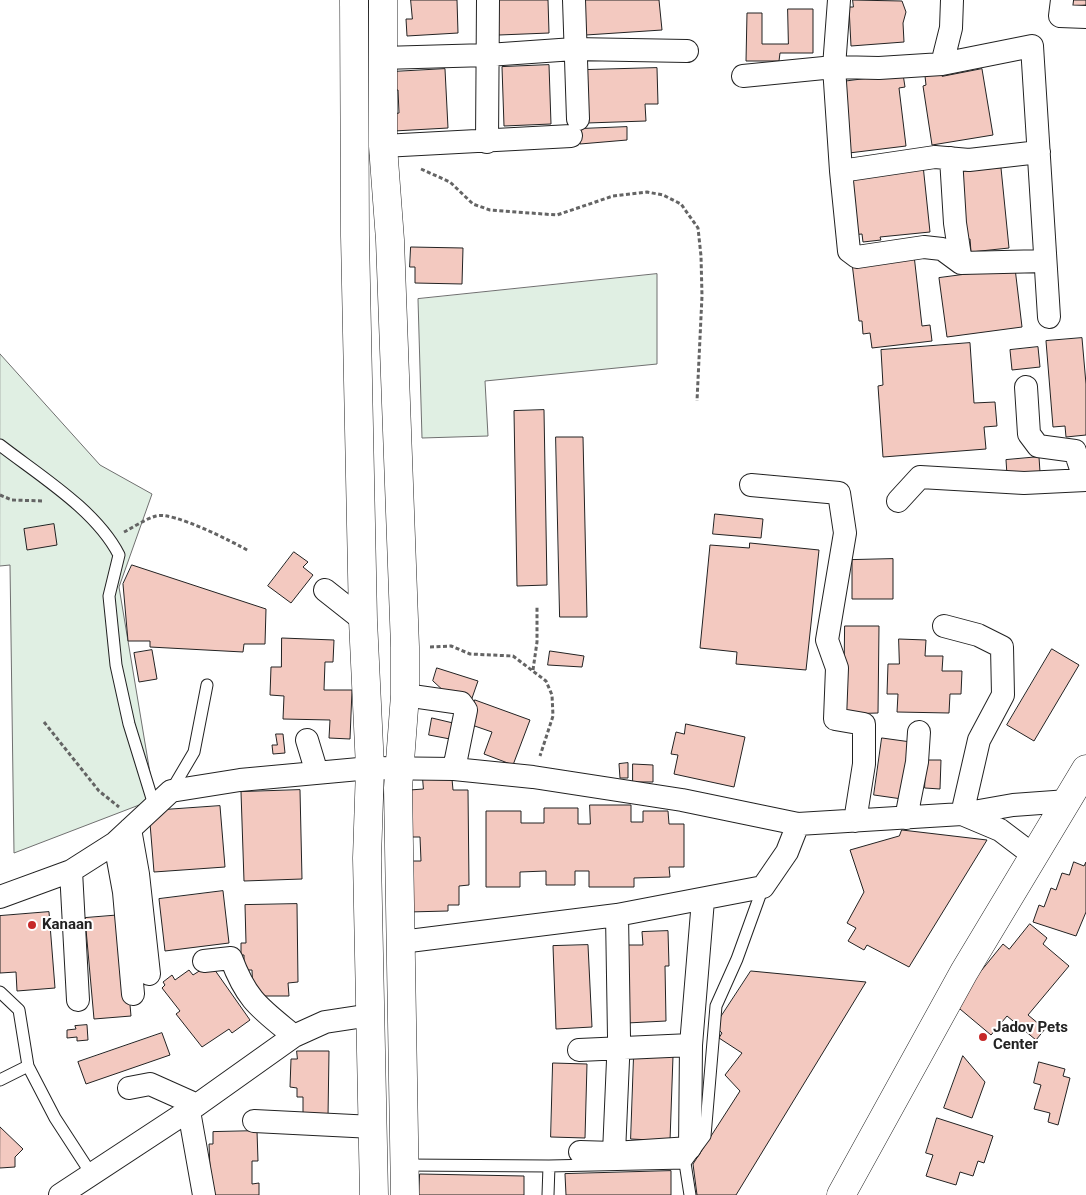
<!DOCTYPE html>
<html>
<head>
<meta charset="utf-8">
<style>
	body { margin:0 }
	canvas { display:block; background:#fff }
</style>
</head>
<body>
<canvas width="1086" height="1195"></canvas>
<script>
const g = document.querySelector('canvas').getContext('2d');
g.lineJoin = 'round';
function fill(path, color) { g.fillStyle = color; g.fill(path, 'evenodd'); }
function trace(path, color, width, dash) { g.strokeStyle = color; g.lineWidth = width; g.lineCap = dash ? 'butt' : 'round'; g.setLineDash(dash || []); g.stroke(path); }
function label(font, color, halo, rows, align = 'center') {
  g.font = font + ' Roboto,sans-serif'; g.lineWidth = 4; g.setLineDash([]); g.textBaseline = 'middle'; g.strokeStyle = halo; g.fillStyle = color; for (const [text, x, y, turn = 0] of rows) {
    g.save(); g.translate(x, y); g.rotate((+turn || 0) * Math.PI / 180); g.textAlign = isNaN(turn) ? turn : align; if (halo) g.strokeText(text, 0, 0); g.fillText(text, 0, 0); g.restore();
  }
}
const green = new Path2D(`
	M657,274V364L485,381L488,436L422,438L418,299Z
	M0,354L100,465L152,494L119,587L152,785L147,802L14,853L10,565L0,566Z`);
const building = new Path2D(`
	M411,0H457L458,33L407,36L406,19H412Z
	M498,0H548L549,33L499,35Z
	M583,0H659L662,30L586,35Z
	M853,0L902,1L906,12L903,23L904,42L851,46L849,7H853Z
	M1065,0H1086V5L1066,7Z
	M788,9H813V53H780L779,61H746L747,13H762V44H788Z
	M549,65L551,124L504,126L502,67Z
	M657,68L658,104H645L646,121L587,123L585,70Z
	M445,69L448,128L394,131L393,114L399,113L398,90H392L391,72Z
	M982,69L993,135L932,145L923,86L926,85L925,76L941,73L942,76Z
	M903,74L905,87L899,88L906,146L849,153L841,82Z
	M627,127V140L580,144L579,129Z
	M923,165L930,232L880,237L881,240L863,242L862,234L850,235L844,180Z
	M1001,168L1009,248L971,252L970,239H965L958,172Z
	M411,247L463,248L462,284L415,283V267H410Z
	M914,255L922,326L930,325L932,341L872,348L870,333L863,334L862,321H859L852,263Z
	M1015,268L1022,327L947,337L939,278Z
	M1082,338L1086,384V435L1066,437L1065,426L1053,427L1046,341Z
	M970,343L974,403L995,402L997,426L984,427L986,449L883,457L878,386L883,385L881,350Z
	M1038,347L1040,367L1012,370L1010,350Z
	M544,410L547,585L517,586L514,411Z
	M556,437H583L587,617H560Z
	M1039,457L1040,472L1007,475L1006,460Z
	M715,514L763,519L761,538L713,534Z
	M54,524L57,545L27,550L24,529Z
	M750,543L819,550L806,670L736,664L737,652L700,648L710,545L749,548Z
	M294,552L308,562L303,567L313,575L291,603L268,586Z
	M893,559V599H852V560Z
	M132,565L266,609L265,644H244L243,652L150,647V641H128L123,584Z
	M845,626H879L878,713L844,714Z
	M282,638L334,640L333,662H325L324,690H352L350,739L329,738L330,720L283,719L284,696L270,695L271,667H281Z
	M899,639L926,640L925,656H943L942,671H962L961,694H950L949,713L897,712L898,694H887L888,664H899Z
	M1052,649L1079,665L1034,741L1007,725Z
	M152,650L157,679L139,682L134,653Z
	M550,651L584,656L582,667L548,665Z
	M437,668L478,681L471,701L447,694L433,681Z
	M475,700L530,720L513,765L484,754L492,732L466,723Z
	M432,718L453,723L450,739L429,735Z
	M686,724L745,737L734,787L674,774L678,755L671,754L676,732L684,734Z
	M276,734H283L285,753L273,754L272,745H277Z
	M882,738L911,742L902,799L874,795Z
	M926,760H941L940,789L925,788Z
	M628,763V778H620L619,764Z
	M633,764L653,765V782H633Z
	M423,779H452L453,790H468L469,885L459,886V905H448V911L408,912V861H421L420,837H410V790L423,789Z
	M300,790L302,879L244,881L241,792Z
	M590,805H631V822H643V811H668L669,824H684V867H669L670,877L634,878V887H589V871H575V885H546V871L520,872V887H486V811H521V823H544V808H578V824H590Z
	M220,806L225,867L154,872L149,811Z
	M902,830L987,840L909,967L867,945L864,950L848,941L856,928L847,923L864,892L850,850L899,836Z
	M1074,862L1084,866L1086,862V912L1076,936L1033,922L1039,905L1044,907L1051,888L1056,890L1062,873L1069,875Z
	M223,891L229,943L165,951L159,899Z
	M297,904L298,982L288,983L289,996H253L252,970H244V955H241V943H246L245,905Z
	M49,912L55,988L17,991L16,972L0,973V916Z
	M122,915L131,1016L94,1019L85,918Z
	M1030,924L1047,938L1043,944L1069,966L1028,1015L1045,1029L1036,1040L1007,1016L991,1035L954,1004L1003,944L1009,949Z
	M668,931L669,966H665L666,1021L627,1023L625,945H643L642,932Z
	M588,945L592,1027L556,1029L553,946Z
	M212,966L250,1020L232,1033L229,1029L202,1047L176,1014L180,1011L162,988L165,985L163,982L172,975L175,980L189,970L193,975L204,968Z
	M751,971L866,982L736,1195H697L693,1164L740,1091L725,1075L742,1053L719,1038L722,1033L715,1026Z
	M87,1025L88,1040L77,1041V1037L67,1038V1030L76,1029L75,1026Z
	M162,1033L170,1055L86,1084L78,1062Z
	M297,1051H329L328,1117H303V1097H297V1088L290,1087L291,1059H297Z
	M634,1055L673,1056L670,1141L631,1139Z
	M963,1056L985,1082L972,1118L944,1108Z
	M1039,1062L1065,1069L1063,1076L1070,1078L1058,1125L1048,1122L1050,1113L1034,1109L1041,1085L1034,1083Z
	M553,1063L587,1064L585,1138L551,1137Z
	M937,1118L993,1136L984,1163L978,1161L973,1176L960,1172L956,1185L926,1176L933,1155L926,1153Z
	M0,1127L23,1149L15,1157V1167L0,1168Z
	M257,1131L258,1161H252V1184L259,1183V1195H211L209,1144H213V1132Z
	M671,1171V1195H566L565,1174Z
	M420,1174L524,1176V1195H419Z`);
const path = new Path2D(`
	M421,169L450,182L473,204L490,210L557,215L613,196L647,192L663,195L681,204L698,228L701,256L702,296L697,401
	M0,495L12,500L44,501
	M124,532C134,527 145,519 156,516C173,511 233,542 249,551
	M430,647L451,646L470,654L513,656L546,681L552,695L553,716L540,756
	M533,670L537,642V607
	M44,722L99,791L119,807`);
const service = new Path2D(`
	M0,445C40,476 96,510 119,555L109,596L116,665L129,724L154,805
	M171,791L194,752L207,685
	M0,992L19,1010L28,1066L55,1118L92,1175
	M0,1080L28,1066
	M405,1165L549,1166L685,1163
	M548,1195L549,1166
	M690,1195L685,1163L705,1136L716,1006L737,959L763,887`);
const minor = new Path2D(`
	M574,0L578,119
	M839,0L834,67L841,171L849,251L857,257L924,247L942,249L961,263L1045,261
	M1062,0L1060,16L1086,17
	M382,58L488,55L574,49L687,51
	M942,64L1032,46L1049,317
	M743,76L834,67L879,68L942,64L951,28L952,0
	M487,142L488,0
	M383,146L571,136
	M951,158L955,223L961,263
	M841,171L935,157L969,160L1039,152
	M1026,387L1029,434L1038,446L1075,451L1082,472L1086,474
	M751,485L839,493L845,533L827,640L837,668L835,719L864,724V764L855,821
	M898,501L920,477L1024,483L1086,480
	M325,590L363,620
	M944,626L978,635L1002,647L1003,695L979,740L962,814L1013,805L1068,801
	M405,695L461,703L466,710L454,769
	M307,740L317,773
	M906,818L917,762L919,732
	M130,829L138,874L149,974
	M115,843L124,892L133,994
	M71,871L78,1000
	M0,897L71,871L115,843L171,791L240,780L370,768L454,769L533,777L682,800L798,824L962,814L1000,830L1033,855
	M401,942L617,915L763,887L787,852L798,824
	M204,961L231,958C247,1001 260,1008 294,1036
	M579,1050L691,1045L703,900
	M129,1088L150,1084L197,1105
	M189,1111L204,1195
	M254,1121L373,1127
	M580,1152L614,1153L690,1148L691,1045
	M614,1153L619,1037L617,915
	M60,1195L197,1105L294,1036L325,1022L371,1015`);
const tertiary = new Path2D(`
	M354,0L355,236L363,620L370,768L367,858L374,1195
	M383,0V146L390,240L405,647V695L398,788L405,1195`);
const trunk = new Path2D(`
	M841,1195L964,972L1086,769`);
const markers = [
	[32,925,5,"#c62828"],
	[983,1037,5,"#c62828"]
];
const poiNames = [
	["Kanaan",42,925],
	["Jadov Pets",993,1028],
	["Center",993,1045]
];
fill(green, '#e0efe3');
trace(green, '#6f6f6f', 1);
fill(building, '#f3c9c0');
trace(building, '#222', 1);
trace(service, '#222', 13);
trace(minor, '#222', 24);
trace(tertiary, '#222', 29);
trace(trunk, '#222', 29);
trace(path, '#646464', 3, [4, 2.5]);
trace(service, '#fff', 11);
trace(minor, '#fff', 22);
trace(tertiary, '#fff', 28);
trace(trunk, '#fff', 28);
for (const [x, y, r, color] of markers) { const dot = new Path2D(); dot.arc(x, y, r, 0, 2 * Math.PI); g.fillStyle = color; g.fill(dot); trace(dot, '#fff', 2); }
label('bold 15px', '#222', '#fff', poiNames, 'left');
</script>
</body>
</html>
